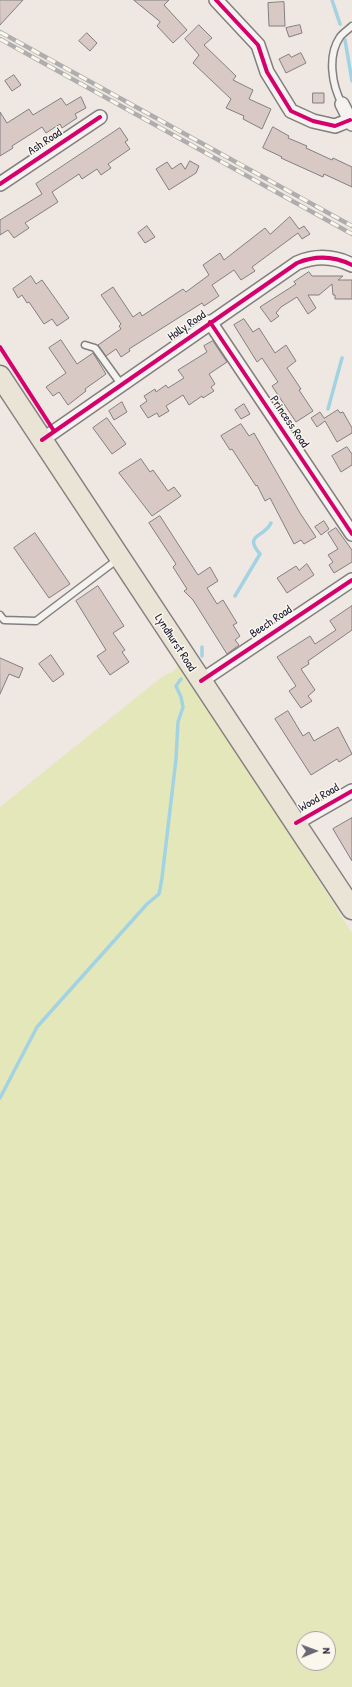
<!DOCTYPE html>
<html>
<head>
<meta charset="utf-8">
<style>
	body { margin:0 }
	#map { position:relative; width:352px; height:1687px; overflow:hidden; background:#efe7e1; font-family:"Patrick Hand",sans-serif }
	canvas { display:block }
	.north { position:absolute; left:296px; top:1631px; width:40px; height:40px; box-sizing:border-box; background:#fbf7ec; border:1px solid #a4a2a5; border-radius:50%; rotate:89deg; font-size:11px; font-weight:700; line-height:16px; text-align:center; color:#22223b }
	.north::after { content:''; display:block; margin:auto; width:14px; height:18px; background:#6a6775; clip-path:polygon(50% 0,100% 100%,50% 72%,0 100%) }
</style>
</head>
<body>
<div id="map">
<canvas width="352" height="1687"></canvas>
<div class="north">N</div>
</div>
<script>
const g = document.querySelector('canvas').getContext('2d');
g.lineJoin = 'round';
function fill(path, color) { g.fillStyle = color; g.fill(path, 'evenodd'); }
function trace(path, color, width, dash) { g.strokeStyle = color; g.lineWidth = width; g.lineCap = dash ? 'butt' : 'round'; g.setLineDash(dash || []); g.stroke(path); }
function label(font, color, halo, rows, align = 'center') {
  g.font = font + ' "Patrick Hand",sans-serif'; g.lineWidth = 3; g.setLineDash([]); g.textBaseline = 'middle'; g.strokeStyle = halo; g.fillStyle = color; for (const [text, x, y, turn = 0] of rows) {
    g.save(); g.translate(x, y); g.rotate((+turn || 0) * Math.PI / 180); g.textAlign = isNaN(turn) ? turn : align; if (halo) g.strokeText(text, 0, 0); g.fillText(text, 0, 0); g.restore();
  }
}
const green = new Path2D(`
	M181,663L352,933V1687H0V807L163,676L172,672ZM304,1639H328V1663H304Z`);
const stream = new Path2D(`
	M332,0L340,24
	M345,40L352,81
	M328,409L342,358
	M235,596L260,554C243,534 264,538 271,523
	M202,647V656
	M0,1098L37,1027L147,904L159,894L162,878L176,759L178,722L183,707L181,697L176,686L181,679`);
const building = new Path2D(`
	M0,0H23L0,25Z
	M134,0H169L164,5L187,30L173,43L157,26L160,22Z
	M284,2L285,26H269L268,3Z
	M199,25L212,38L204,45L236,76L233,80L253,90L249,99L271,109L262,129L243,119L244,116L226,108L231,99L193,63L199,55L185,39Z
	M300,25L302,33L289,37L286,28Z
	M87,33L97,43L90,51L79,41Z
	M301,53L306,63L286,73L279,59L289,54L291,57Z
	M14,75L21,85L12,91L5,81Z
	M313,93H324V103H313Z
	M81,97L86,108L75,114L77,118L62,128L60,124L46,133L42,127L12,146L13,148L0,156V112L7,123L29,109L33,115L61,98L66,105Z
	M273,127L289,136L288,138L307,146L306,148L332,160L333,158L352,167V187L324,174L323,177L281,158L282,157L263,148Z
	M120,128L128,140L125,142L130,149L108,164L111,168L101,175L97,169L82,179L79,174L52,192L58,202L25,223L29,228L14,238L8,230L0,235V220L42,194L36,184Z
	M190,161L199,166L196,173L169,190L156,169L167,162L172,169L181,163L185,169Z
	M290,217L299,229L304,226L310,234L302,239L298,233L252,267L255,271L241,280L234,270L212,285L219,296L204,306L202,303L129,349L130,351L121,357L116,349L106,356L98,345L121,329L119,326L121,324L101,295L113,287L133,317L140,312L142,316L183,289L186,292L209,275L203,265L220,253L224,260L265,228L270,234Z
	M147,226L155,237L145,243L138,233Z
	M309,272L312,276H343L338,280H352V299H335V295H333L332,284L319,295H308L316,308L308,314L297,297L281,307L276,313L279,316L271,322L260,307L296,284L294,282Z
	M31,276L36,284L42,280L69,318L57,326L52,319L44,324L29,302L27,303L22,295L18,298L13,289Z
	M244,319L253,332L259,328L275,353L286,345L296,361L287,368L301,389L299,390L313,411L296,422L272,386L278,382L262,358L257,362L234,325Z
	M61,340L77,364L93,353L106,374L85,389L86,391L68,405L59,392L53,396L46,387L66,373L49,348Z
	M213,341L227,362L209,374L215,384L211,387L214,391L203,398L202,396L189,405L183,395L166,406L169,411L159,417L157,413L148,418L140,406L147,401L144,396L155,389L156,392L166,385L168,388L184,378L178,370L207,352L204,346Z
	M122,402L127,412L114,420L109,411Z
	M244,404L250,414L241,419L235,410Z
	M338,410L340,413L343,412L352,428V433L337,442L325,421L317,427L311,418L320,412L324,418Z
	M107,418L126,444L112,454L93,428Z
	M241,424L249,436L254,433L300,513L316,537L304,544L301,540L294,544L270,498L265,501L257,485L256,486L232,449L230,450L221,436Z
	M347,447L352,454V465L341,472L332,456Z
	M141,459L150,472L153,470L168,491L174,487L181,496L152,516L119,473Z
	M160,516L198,575L210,567L218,581L207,588L217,604L223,600L237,623L233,625L240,636L235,640L239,645L227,654L193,600L184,591L187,589L173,567L176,564L149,523Z
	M324,521L329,529L321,535L315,527Z
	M336,528L352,550V562L334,573L329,565L333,562L328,555L338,549L328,533Z
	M35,533L70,584L49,598L14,548Z
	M307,564L314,575L287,593L277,578L296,566L299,570Z
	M98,586L124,626L113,633L125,650L122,652L129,662L110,675L97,656L106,650L76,601Z
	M352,606V630L308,661L309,664L301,669L315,690L308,696L312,701L301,708L289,691L296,686L277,657L310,636L315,644L336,630L330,621Z
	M51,655L64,674L53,682L39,664Z
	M0,658L23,668L19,678L9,674L0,694Z
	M288,711L303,736L309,732L314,741L338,727L352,754L339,762L337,759L311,775L275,719Z
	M352,818V861L333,829Z`);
const service = new Path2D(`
	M342,104C332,85 327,56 340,37C343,33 348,30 352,26
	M85,345L95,348L121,384
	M0,615L4,620L36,621L118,559`);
const minor = new Path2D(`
	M216,0L258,45L267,72L291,111L313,121L335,126L350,120
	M342,104L352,124
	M0,184L100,117
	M210,322L352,534
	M42,440L297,263C316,255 334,256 352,265
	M201,681L352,580
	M296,823L352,791`);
const primary = new Path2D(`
	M0,376L352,909`);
const rail = new Path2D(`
	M0,32L352,226
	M0,39L352,234`);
const cycleway = new Path2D(`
	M216,0L258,45L267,72L291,111L313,121L335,126L350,120
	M0,184L100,117
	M210,322L352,534
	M0,347L54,431
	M42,440L297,263C316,255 334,256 352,265
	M201,681L352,580
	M296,823L352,791`);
const streetNames = [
	["Ash Road",45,142,-34],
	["Holly Road",187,326,-35],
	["Princess Road",289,422,56],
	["Beech Road",271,622,-34],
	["Lyndhurst Road",175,643,57],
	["Wood Road",319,798,-30]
];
fill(green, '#e3e7ba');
trace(stream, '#a3d3e3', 3.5);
fill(building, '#d8c9c5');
trace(building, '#837f81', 1);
trace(service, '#837f81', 9);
trace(minor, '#837f81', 16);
trace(primary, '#837f81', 23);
trace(service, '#f5f3ef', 6);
trace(minor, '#f5f3ef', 13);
trace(primary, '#eae4d6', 20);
trace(rail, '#afadad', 4.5);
trace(rail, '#fbf7ec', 3, [9]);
trace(cycleway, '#d6006c', 4);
label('12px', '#22223b', '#fbf7ec', streetNames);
</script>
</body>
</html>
